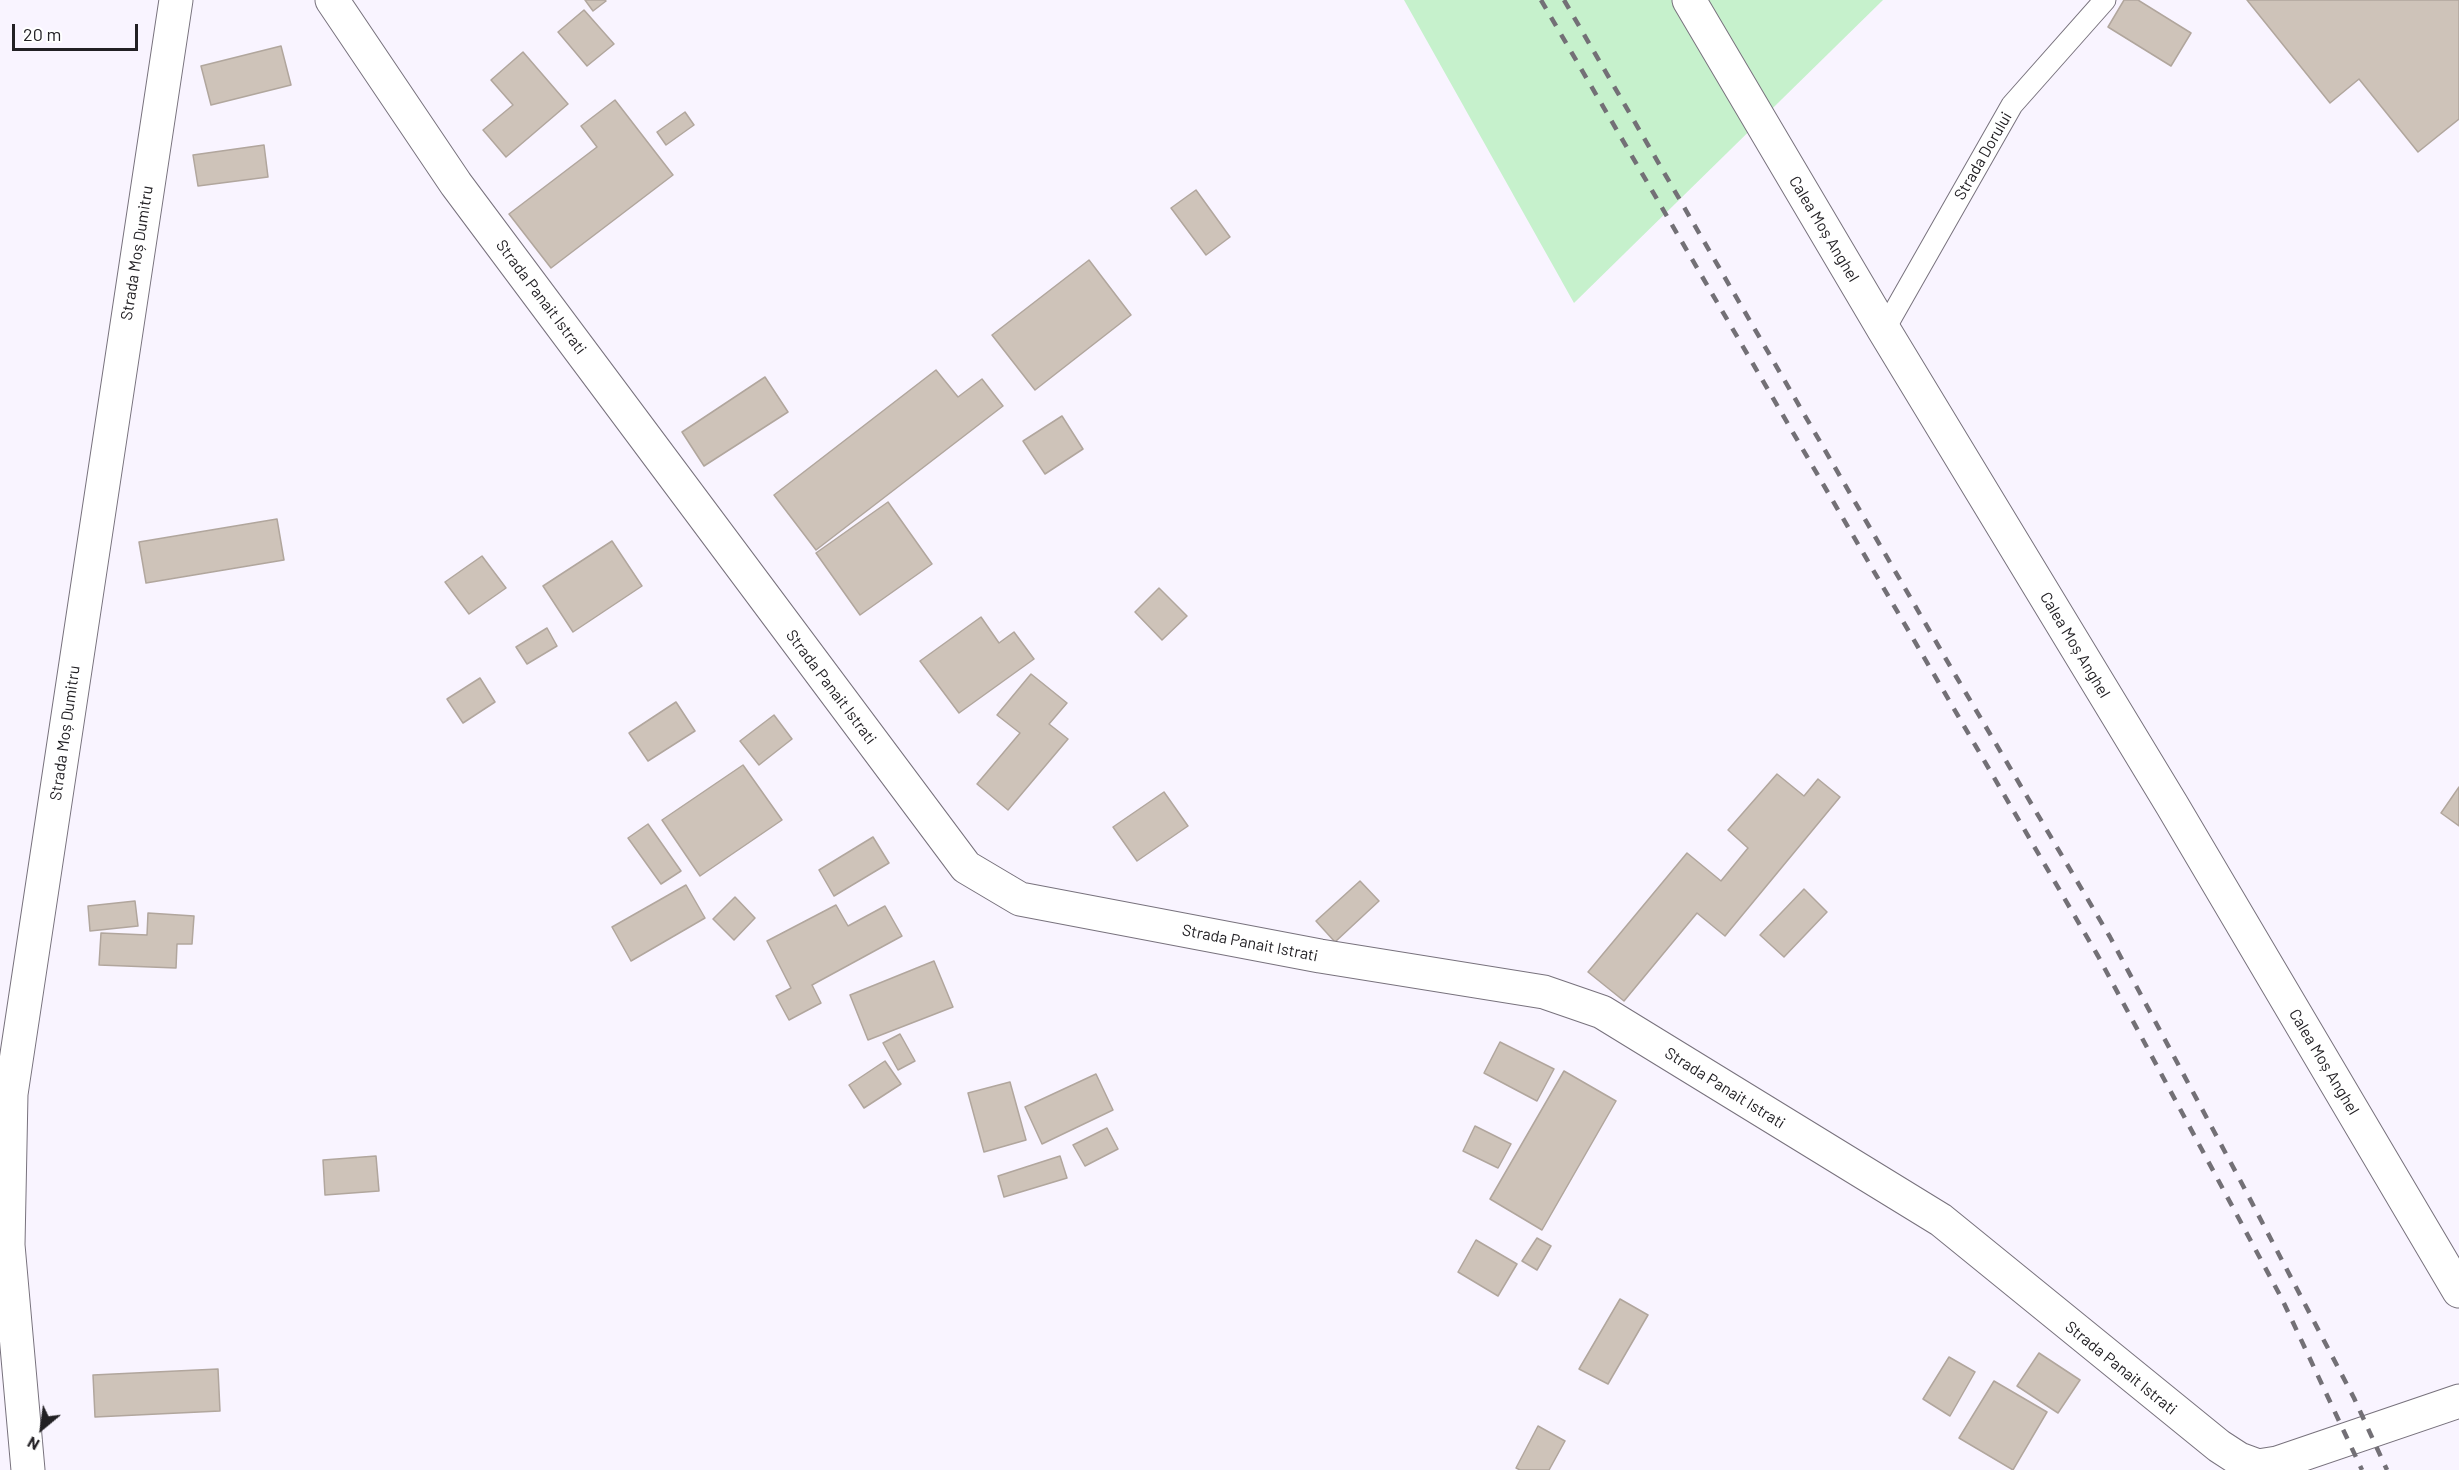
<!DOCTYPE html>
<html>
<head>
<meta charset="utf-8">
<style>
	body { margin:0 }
	#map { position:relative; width:2459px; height:1470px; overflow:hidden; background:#f9f4ff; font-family:Barlow,sans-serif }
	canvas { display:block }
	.north { position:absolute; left:12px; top:1398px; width:60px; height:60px; -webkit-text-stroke:4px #fff; paint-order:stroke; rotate:209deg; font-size:16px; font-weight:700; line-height:24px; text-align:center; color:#222024 }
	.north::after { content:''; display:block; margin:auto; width:21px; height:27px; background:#222024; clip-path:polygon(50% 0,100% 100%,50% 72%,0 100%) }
	.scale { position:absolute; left:12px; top:24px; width:126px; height:27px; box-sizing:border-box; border:3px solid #222024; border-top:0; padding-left:8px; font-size:18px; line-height:21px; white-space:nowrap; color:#222024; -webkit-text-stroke:4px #fff; paint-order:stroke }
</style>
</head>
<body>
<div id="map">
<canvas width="2459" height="1470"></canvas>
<div class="north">N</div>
<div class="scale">20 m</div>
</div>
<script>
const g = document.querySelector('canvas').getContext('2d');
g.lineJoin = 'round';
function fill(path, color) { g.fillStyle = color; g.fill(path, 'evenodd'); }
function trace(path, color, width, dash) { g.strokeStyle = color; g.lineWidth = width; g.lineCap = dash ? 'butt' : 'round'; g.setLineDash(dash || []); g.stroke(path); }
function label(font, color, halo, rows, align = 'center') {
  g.font = font + ' Barlow,sans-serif'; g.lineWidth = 4.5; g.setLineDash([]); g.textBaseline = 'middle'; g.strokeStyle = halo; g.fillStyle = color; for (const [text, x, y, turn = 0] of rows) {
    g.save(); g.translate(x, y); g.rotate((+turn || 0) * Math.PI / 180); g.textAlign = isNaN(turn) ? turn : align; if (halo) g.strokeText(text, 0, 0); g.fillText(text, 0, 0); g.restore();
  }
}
const green = new Path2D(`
	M1404,0H1883L1574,303Z`);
const building = new Path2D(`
	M585,0H605L606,1L593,11Z
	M2124,0H2138L2191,33L2171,66L2108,27Z
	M2247,0H2459V119L2418,152L2359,79L2330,103Z
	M584,10L614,44L587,66L558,32Z
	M281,46L291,85L211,105L201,66Z
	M523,52L568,104L506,157L483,130L513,105L491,80Z
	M615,100L673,175L551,268L509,214L597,147L581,126Z
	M685,112L694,125L666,145L657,132Z
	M264,145L268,177L198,186L193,155Z
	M1196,190L1230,237L1206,255L1171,208Z
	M1089,260L1131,315L1035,390L992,335Z
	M936,370L958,397L982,379L1003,406L816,550L774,495Z
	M765,377L788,412L704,466L682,432Z
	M1062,416L1083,449L1045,474L1023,441Z
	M888,502L932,564L860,615L816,553Z
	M277,519L284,560L146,583L139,542Z
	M612,541L642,586L573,632L543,586Z
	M482,556L506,588L469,614L445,582Z
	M1159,588L1187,616L1162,640L1135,612Z
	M981,617L999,643L1014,632L1034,659L959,713L920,661Z
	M547,628L557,646L527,664L516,647Z
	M1031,674L1067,703L1049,724L1068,739L1008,810L977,784L1020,733L997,715Z
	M480,678L495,702L463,723L447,699Z
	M676,702L695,731L648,761L629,733Z
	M774,715L792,739L759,765L740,741Z
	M743,765L782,820L700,876L662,820Z
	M1777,774L1804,796L1818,779L1840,797L1725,936L1697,913L1624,1001L1588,972L1687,853L1721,881L1748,848L1728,830Z
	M2459,787V826L2441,813Z
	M1164,792L1188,826L1137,861L1113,827Z
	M648,824L681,871L661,884L628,838Z
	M873,837L889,863L834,896L819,870Z
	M1360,881L1379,901L1335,942L1316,921Z
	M686,885L705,918L631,961L612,927Z
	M1804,889L1827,912L1784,957L1760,935Z
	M735,897L755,918L734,940L713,919Z
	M135,901L138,926L90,931L88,906Z
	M836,905L848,926L885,906L902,936L812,985L821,1003L789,1020L776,996L791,988L767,941Z
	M148,913L194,916L192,944H177L176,968L99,965L101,933L147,935Z
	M934,961L953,1007L868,1040L850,995Z
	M900,1034L915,1061L898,1070L883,1043Z
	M1500,1042L1554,1069L1537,1101L1484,1073Z
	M885,1061L901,1084L864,1108L849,1085Z
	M1564,1071L1616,1101L1542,1230L1490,1199Z
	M1096,1074L1113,1110L1042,1144L1025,1107Z
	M1010,1082L1026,1140L984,1152L968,1093Z
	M1475,1126L1511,1144L1498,1168L1463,1151Z
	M1107,1128L1118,1149L1085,1166L1073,1145Z
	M376,1156L379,1191L325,1195L323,1160Z
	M1060,1156L1067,1178L1004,1197L998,1176Z
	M1537,1238L1551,1246L1537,1270L1522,1261Z
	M1476,1240L1517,1264L1498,1296L1458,1272Z
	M1620,1299L1648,1315L1608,1384L1579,1369Z
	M2039,1353L2080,1380L2058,1413L2017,1386Z
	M1949,1357L1975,1372L1950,1416L1923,1399Z
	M218,1369L220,1411L95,1417L93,1375Z
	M1994,1381L2047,1412L2013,1470L1959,1438Z
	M1538,1426L1565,1441L1549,1470H1520L1516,1468Z`);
const service = new Path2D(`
	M1884,330L2012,105L2105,0`);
const minor = new Path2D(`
	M332,0L456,184L966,867L1020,899L1320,956L1544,992L1602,1012L1941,1220L2219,1446L2239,1459L2258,1466L2277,1463L2459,1401
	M28,1470L8,1245L11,1094L176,0`);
const trunk = new Path2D(`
	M1689,0L1884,330L2172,805L2459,1291`);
const rail = new Path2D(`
	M1541,0L2098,956L2282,1299L2362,1470
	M1564,0L1957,678L2110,937L2240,1180L2354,1398L2387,1470`);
const streetNames = [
	["Strada Dorului",1983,156,-60],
	["Calea Moș Anghel",1824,229,59],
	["Strada Moș Dumitru",137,253,-81],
	["Strada Panait Istrati",541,297,53],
	["Calea Moș Anghel",2075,645,59],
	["Strada Panait Istrati",831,687,53],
	["Strada Moș Dumitru",65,733,-82],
	["Strada Panait Istrati",1250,943,11],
	["Calea Moș Anghel",2324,1062,59],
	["Strada Panait Istrati",1725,1088,32],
	["Strada Panait Istrati",2121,1368,39]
];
fill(green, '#c6f1cc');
fill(building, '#cec3b9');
trace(building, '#b1a69d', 1.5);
trace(service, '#78727d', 23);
trace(minor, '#78727d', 35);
trace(trunk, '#78727d', 35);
trace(service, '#fff', 21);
trace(minor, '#fff', 33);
trace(trunk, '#fff', 33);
trace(rail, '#737076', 4.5, [10, 10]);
label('16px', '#222024', '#fff', streetNames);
</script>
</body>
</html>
